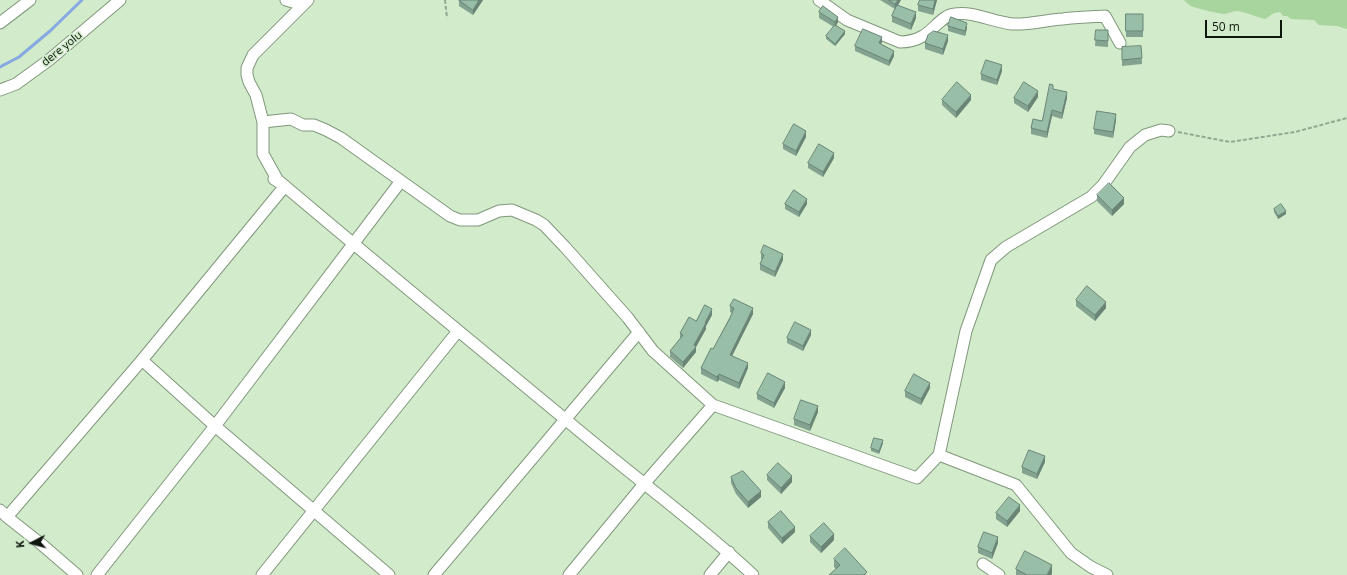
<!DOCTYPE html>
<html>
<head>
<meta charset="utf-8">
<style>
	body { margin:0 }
	#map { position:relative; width:1347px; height:575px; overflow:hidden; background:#d1ebcb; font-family:"Open Sans",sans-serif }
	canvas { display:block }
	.north { position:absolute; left:12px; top:523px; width:40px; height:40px; -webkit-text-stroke:3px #d1ebcb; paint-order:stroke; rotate:264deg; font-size:11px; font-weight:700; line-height:16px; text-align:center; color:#0e170c }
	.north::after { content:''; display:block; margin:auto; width:14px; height:18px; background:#0e170c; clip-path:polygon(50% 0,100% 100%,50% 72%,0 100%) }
	.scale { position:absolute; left:1205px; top:20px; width:77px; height:18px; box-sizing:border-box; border:2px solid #0e170c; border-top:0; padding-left:5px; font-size:12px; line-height:14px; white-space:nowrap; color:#0e170c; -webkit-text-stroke:3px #d1ebcb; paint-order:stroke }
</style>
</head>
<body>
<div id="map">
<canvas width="1347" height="575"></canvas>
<div class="north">K</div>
<div class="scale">50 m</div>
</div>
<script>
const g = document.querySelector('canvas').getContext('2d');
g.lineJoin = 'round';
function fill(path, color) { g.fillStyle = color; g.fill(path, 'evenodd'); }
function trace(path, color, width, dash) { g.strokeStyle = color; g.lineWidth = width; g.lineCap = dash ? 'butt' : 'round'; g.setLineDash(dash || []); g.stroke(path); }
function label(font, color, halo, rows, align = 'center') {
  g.font = font + ' "Open Sans",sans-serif'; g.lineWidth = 3.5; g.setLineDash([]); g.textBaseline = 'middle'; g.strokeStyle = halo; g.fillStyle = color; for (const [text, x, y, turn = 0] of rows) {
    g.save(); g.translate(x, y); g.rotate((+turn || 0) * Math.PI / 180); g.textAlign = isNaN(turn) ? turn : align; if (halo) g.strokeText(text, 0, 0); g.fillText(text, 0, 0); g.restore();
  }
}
const green = new Path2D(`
	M1184,0H1347V29L1337,26L1319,25L1314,20L1291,19L1287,16H1283L1280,12L1274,13L1265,19C1255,17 1247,12 1237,11C1233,11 1229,13 1225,14C1220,14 1195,8 1191,6C1189,5 1186,2 1184,0Z`);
const stream = new Path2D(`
	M0,67L19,57L50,31L82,0`);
const path = new Path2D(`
	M445,0L447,18
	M1178,132L1230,142L1295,132L1347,118`);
const minor = new Path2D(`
	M286,0L303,5
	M819,0L847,20L900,42C907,42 916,40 923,36C934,30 942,15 955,14C973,11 993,22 1012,24C1029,25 1046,20 1063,19C1077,17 1091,17 1105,16L1120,43
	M0,23L30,0
	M0,90L16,84L49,60L120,0
	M263,122L256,95L249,82L247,75V68L253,55L308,0
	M280,182C384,270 489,356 594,443C647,487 703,528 753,575
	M142,360L215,426L389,575
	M939,455L1016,485L1071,553L1091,567L1107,575
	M0,510L7,517L142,360L285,186L274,179H277L263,154V122L291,119L303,125H314L326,130L341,138L450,216L460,220H478L499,211L512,210L536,220L544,225L565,247L628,318L653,351L713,405L917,478L939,455L966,331L991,260L1006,247L1091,197L1103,185L1130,147L1145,135L1161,130L1169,131
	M7,517L40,543L77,575
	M983,564L999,575
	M97,575L215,426L401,181
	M262,575L458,331
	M434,575L639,332
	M569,575L644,484L713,405
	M710,575L729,552`);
const wall = new Path2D(`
	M459,0H483L473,15L459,6Z
	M880,0H901L898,5L916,18L911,30L892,22V16L895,9Z
	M937,0L933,15L918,11V5Z
	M819,12L838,22L836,25L845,34L835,46L826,39V36L834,27L819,18Z
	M1126,14H1143V37H1126Z
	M948,26L967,28L965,36L948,31Z
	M1096,30H1108V47L1095,46Z
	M948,41L943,55L925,49V43Z
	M882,42L880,44L894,56L889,66L855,51V46Z
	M1122,47L1142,58V64L1122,66Z
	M1002,71L997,85L981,80V74Z
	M1053,89L1067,98L1062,119L1052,116L1047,138L1031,134V128L1042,121Z
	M1038,97L1028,112L1014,103V98Z
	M942,100H971L956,118L942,105Z
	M1116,120L1113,138L1094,134V129Z
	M806,137L796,156L783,149V144Z
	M834,158L823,177L808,168V163Z
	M1097,195L1124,204L1112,216L1097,201Z
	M785,204H807L799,217L785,209Z
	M1274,209L1286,214L1278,219L1274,212Z
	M761,253L783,260L775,277L760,270V264L762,259H761Z
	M1076,300L1106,308L1095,321L1076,306Z
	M730,306L753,314L732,356L748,368L739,389L719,380L717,382L701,374V368L713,349L732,313L730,312Z
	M712,315L706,326V329L696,347V352L683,368L670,357V351L680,339V333L696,321Z
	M811,335L803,351L787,343V338Z
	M785,388L774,408L757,399V394Z
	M930,388L921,405L905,397V391Z
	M818,412L810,431L794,425V419Z
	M883,443L879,454L871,451V448Z
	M1045,462L1037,479L1022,473V467Z
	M767,475L792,482L781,494L767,480Z
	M731,477L761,497L748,508L736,494L731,483Z
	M1020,511L1007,527L996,519V513Z
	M768,522L795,532L782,544L768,528Z
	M810,536L834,540L821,553L810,542Z
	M998,543L992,559L978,553V547Z
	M834,559L867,575L836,569L834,567Z
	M1016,569L1052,574L1051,575H1016Z`);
const shadedWall = new Path2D(`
	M479,0H483L473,15V10Z
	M898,0H901L895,10V4Z
	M935,0H937L933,15V9Z
	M916,12V18L911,30V24Z
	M838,17V22L835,28V22Z
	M967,23V28L965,36V31Z
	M845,31V34L835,46V44Z
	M948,35V41L943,55V49Z
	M882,37V42L879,48V43Z
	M894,51V56L889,66V61Z
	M1002,65V71L997,85V80Z
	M1038,91V97L1028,112V106Z
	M1067,92V98L1062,119V113Z
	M971,95V100L956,118V112Z
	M1052,110V116L1047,138V132Z
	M1116,114V120L1113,138V132Z
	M806,131V137L796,156V151Z
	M834,153V158L823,177V172Z
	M1124,198V204L1112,216V210Z
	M807,199V204L799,217V212Z
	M1286,211V214L1278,219V216Z
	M783,254V260L775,277V272Z
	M1106,302V308L1095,321V315Z
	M753,308V314L730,360V355Z
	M712,309V315L706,326V329L696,347V352L683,368V362L694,345Z
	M811,330V335L803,351V346Z
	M748,363V368L739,389V383Z
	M719,374V380L717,382V377Z
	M785,382V388L774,408V403Z
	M930,383V388L921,405V399Z
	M818,406V412L810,431V425Z
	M883,440V443L879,454V451Z
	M1045,456V462L1037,479V474Z
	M792,476V482L781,494V488Z
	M761,491V497L748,508V502Z
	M1020,505V511L1007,527V521Z
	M795,527V532L782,544V538Z
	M834,534V540L821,553V547Z
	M998,537V543L992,559V553Z
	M1052,565V574L1051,575H1047Z`);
const building = new Path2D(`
	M459,0H479L473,10Z
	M889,0H898L895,4Z
	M920,0H935L933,9L918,5Z
	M897,5L916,12L911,24L892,16Z
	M823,6L838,17L835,22L819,12Z
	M1126,14H1143V31H1126Z
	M951,17L967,23L965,31L948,26Z
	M835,25L845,31L835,44L826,36Z
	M863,29L882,37L879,43L894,51L889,61L855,46Z
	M1096,30H1108V41L1095,40Z
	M934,31L948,35L943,49L925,43L928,35Z
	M1141,46L1142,58L1122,60V47Z
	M986,60L1002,65L997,80L981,74Z
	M957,82L971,95L956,112L942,100Z
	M1024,82L1038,91L1028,106L1014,98Z
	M1050,84L1053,85V89L1067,92L1062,113L1052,110L1047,132L1031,128L1033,119L1042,121Z
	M1097,111L1116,114L1113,132L1094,129Z
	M794,124L806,131L796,151L783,144Z
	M819,144L834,153L823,172L808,163Z
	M1109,183L1124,198L1112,210L1097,195Z
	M794,190L807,199L799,212L785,204Z
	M1281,204L1286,211L1278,216L1274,209Z
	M764,245L783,254L775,272L760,264L764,255L761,253Z
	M1087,286L1106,302L1095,315L1076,300Z
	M734,299L753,308L730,355L748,363L739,383L719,374L717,377L701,368L711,348L713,349L730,318L734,308L730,306Z
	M705,305L712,309L705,323H706L694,345L696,347L683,362L670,351L683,335L680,333L689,317L696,321Z
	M795,322L811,330L803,346L787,338Z
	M768,373L785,382L774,403L757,394Z
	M914,374L930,383L921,399L905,391Z
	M801,400L818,406L810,425L794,419Z
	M874,438L883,440L879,451L871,448Z
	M1029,450L1045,456L1037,474L1022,467Z
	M778,463L792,476L781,488L767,475Z
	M743,471L761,491L748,502L736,488L731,477Z
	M1009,497L1020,505L1007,521L996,513Z
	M781,511L795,527L782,538L768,522Z
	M824,523L834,534L821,547L810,536Z
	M984,532L998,537L992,553L978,547Z
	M845,548L867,572L864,575H829L840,565L834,559Z
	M1025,551L1052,565L1047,575H1027L1016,569Z`);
const streetNames = [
	["dere yolu",62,49,-39]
];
fill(green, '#a8d49d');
trace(stream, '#86a9e1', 3);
trace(minor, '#80987b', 13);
trace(path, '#94a88f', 2, [4, 2]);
trace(minor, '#fff', 11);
fill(wall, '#83a390');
fill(shadedWall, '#6a8576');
fill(building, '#98bea8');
trace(building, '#6a8576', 1);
label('11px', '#0e170c', '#d1ebcb', streetNames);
</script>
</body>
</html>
